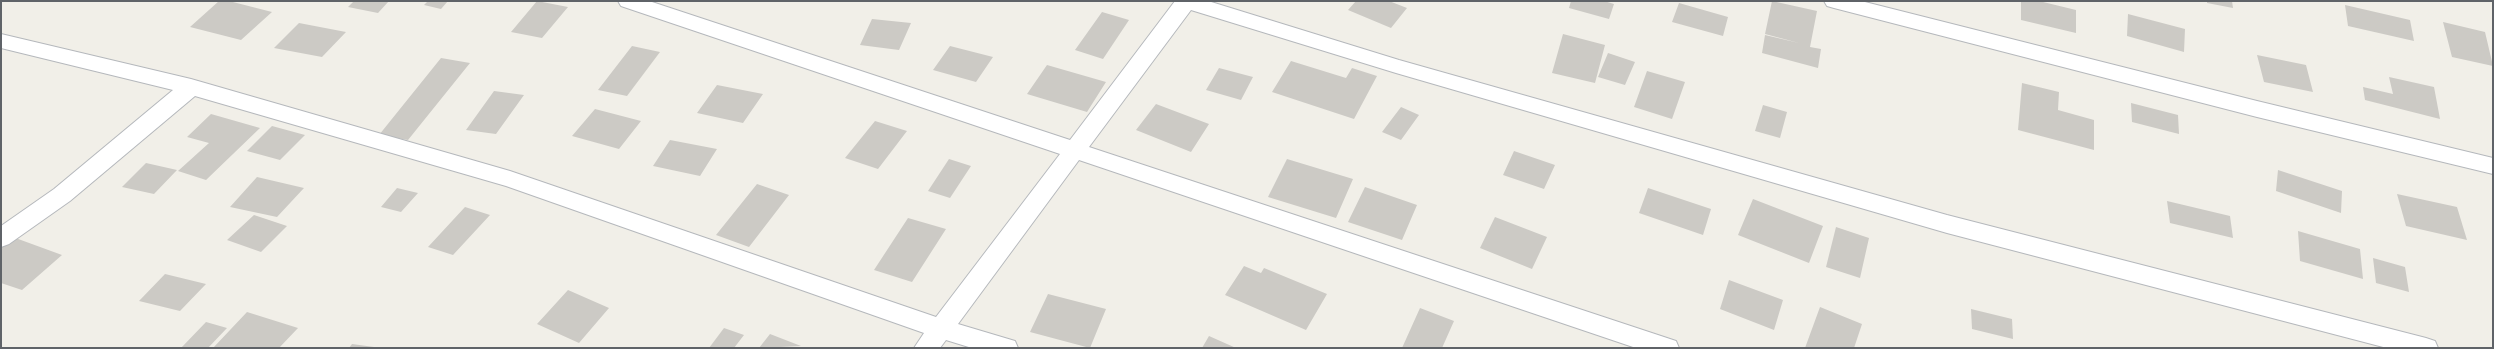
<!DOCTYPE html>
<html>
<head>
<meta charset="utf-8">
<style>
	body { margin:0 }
	#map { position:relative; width:2494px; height:349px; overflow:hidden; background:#f1efe8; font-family:"PT Sans",sans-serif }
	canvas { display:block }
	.frame { position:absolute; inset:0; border:2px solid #5f6368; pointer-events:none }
</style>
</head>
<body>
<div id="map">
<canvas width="2494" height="349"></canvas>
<div class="frame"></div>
</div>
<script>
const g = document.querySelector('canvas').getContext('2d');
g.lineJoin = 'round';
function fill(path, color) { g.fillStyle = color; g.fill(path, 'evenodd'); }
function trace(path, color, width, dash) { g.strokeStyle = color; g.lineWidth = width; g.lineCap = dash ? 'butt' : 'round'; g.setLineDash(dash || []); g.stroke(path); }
const building = new Path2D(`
	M219,1H229L272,12L241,40L190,27Z
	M354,1H389L378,13L348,7Z
	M428,1H448L441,9L424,5Z
	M537,1L568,7L542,38L511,32Z
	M1356,1H1389L1407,8L1391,28L1348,10Z
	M1571,1H1604L1614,4L1609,19L1569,8Z
	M1772,1L1817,11L1810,47L1821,49L1818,68L1762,53L1765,35L1799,43L1765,34Z
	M2021,1H2039L2076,10V33L2021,20Z
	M2207,1H2232L2233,8L2207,3Z
	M1679,3L1728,17L1723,36L1672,22Z
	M2345,5L2410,20L2414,41L2348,26Z
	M1102,12L1129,20L1103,59L1075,50Z
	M2128,14L2185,29L2184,52L2127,36Z
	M872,19L911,23L899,50L860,45Z
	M2443,22L2485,32L2493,66L2452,57Z
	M299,23L346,32L322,57L274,48Z
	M1563,34L1605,45L1595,83L1552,73Z
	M632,46L660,52L627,96L598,90Z
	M950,46L993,57L976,82L933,70Z
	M1608,53L1635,62L1625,85L1598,77Z
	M2257,55L2306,65L2313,92L2264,82Z
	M441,58L470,63L408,140L379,135Z
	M1291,61L1346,78L1352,68L1377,76L1354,119L1272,92Z
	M1047,65L1106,82L1087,112L1027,94Z
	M1219,68L1253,77L1241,100L1206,90Z
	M1647,71L1685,82L1672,119L1634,107Z
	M2389,77L2434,87L2440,119L2365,100L2363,87L2393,94Z
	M2022,83L2059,92L2058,110L2094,120V150L2018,130Z
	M717,85L763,94L743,123L697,113Z
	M494,91L524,95L496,134L466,130Z
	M2131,103L2178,115L2179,134L2132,122Z
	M1156,104L1209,124L1191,152L1136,130Z
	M1763,105L1787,112L1780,138L1755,131Z
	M1401,107L1419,115L1401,140L1382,132Z
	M595,109L641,121L619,149L572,136Z
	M211,114L260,128L206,180L178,171L209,143L187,137Z
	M875,121L907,131L878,169L845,158Z
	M272,126L305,135L280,160L247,151Z
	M670,140L717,149L700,176L653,166Z
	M1514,151L1555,165L1544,189L1503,175Z
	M949,159L971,166L950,198L928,191Z
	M1287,159L1353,179L1336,218L1268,197Z
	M146,163L177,170L154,194L122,187Z
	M2278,170L2342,191L2341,213L2276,191Z
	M257,177L304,188L277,217L230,207Z
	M757,184L789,195L749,247L716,235Z
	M1365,187L1417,205L1402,240L1348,222Z
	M397,188L418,193L401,212L381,207Z
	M1648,188L1711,209L1703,235L1639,213Z
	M2397,194L2457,207L2467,240L2406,226Z
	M1753,199L1823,226L1809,263L1738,235Z
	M2167,201L2230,216L2233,238L2170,223Z
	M465,207L490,215L453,255L428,247Z
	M254,215L287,226L261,252L227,240Z
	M1495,217L1547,237L1532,269L1480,248Z
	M908,218L946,229L912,282L874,270Z
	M1836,227L1869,238L1860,278L1826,267Z
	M2298,231L2360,249L2363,279L2300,261Z
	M10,236L62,255L22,290L1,283V244Z
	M2373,258L2405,267L2409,292L2376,283Z
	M1244,266L1261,273L1264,268L1327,294L1306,330L1225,295Z
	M165,274L206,284L180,311L139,301Z
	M1729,280L1783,300L1774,330L1720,309Z
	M568,290L609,308L579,343L537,324Z
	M1048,294L1106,309L1090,348L1030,332Z
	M1820,307L1862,324L1854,348H1805Z
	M1420,308L1454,321L1442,348H1402Z
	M1971,309L2012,319L2013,339L1972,329Z
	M247,312L298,328L279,348H213Z
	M206,322L227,328L208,348H181Z
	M724,328L744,335L734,348H709Z
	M770,334L801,346L759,348Z
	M1209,336L1236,348H1202Z
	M352,344L374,347V348H349Z`);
const street = new Path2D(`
	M618,1H649L1070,140L1175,1H1208L1399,60L1947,215L2426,338L2435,341L2438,348H2387L1947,233L1396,73L1191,10L1089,147L1667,338L1676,341L1679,348H1636L1079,160L958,324L1015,341L1018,348H972L946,340L940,348H914L924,333L506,186L195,96L70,201L9,244L1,247V226L54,189L173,90L1,48V34L191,79L510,171L936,317L1060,154L621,6Z
	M1824,1H1861L2257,101L2493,158V174L2257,117L1834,8L1827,6Z`);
fill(building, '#cccac5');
trace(street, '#b5b8bc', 2);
fill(street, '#fff');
</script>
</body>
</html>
